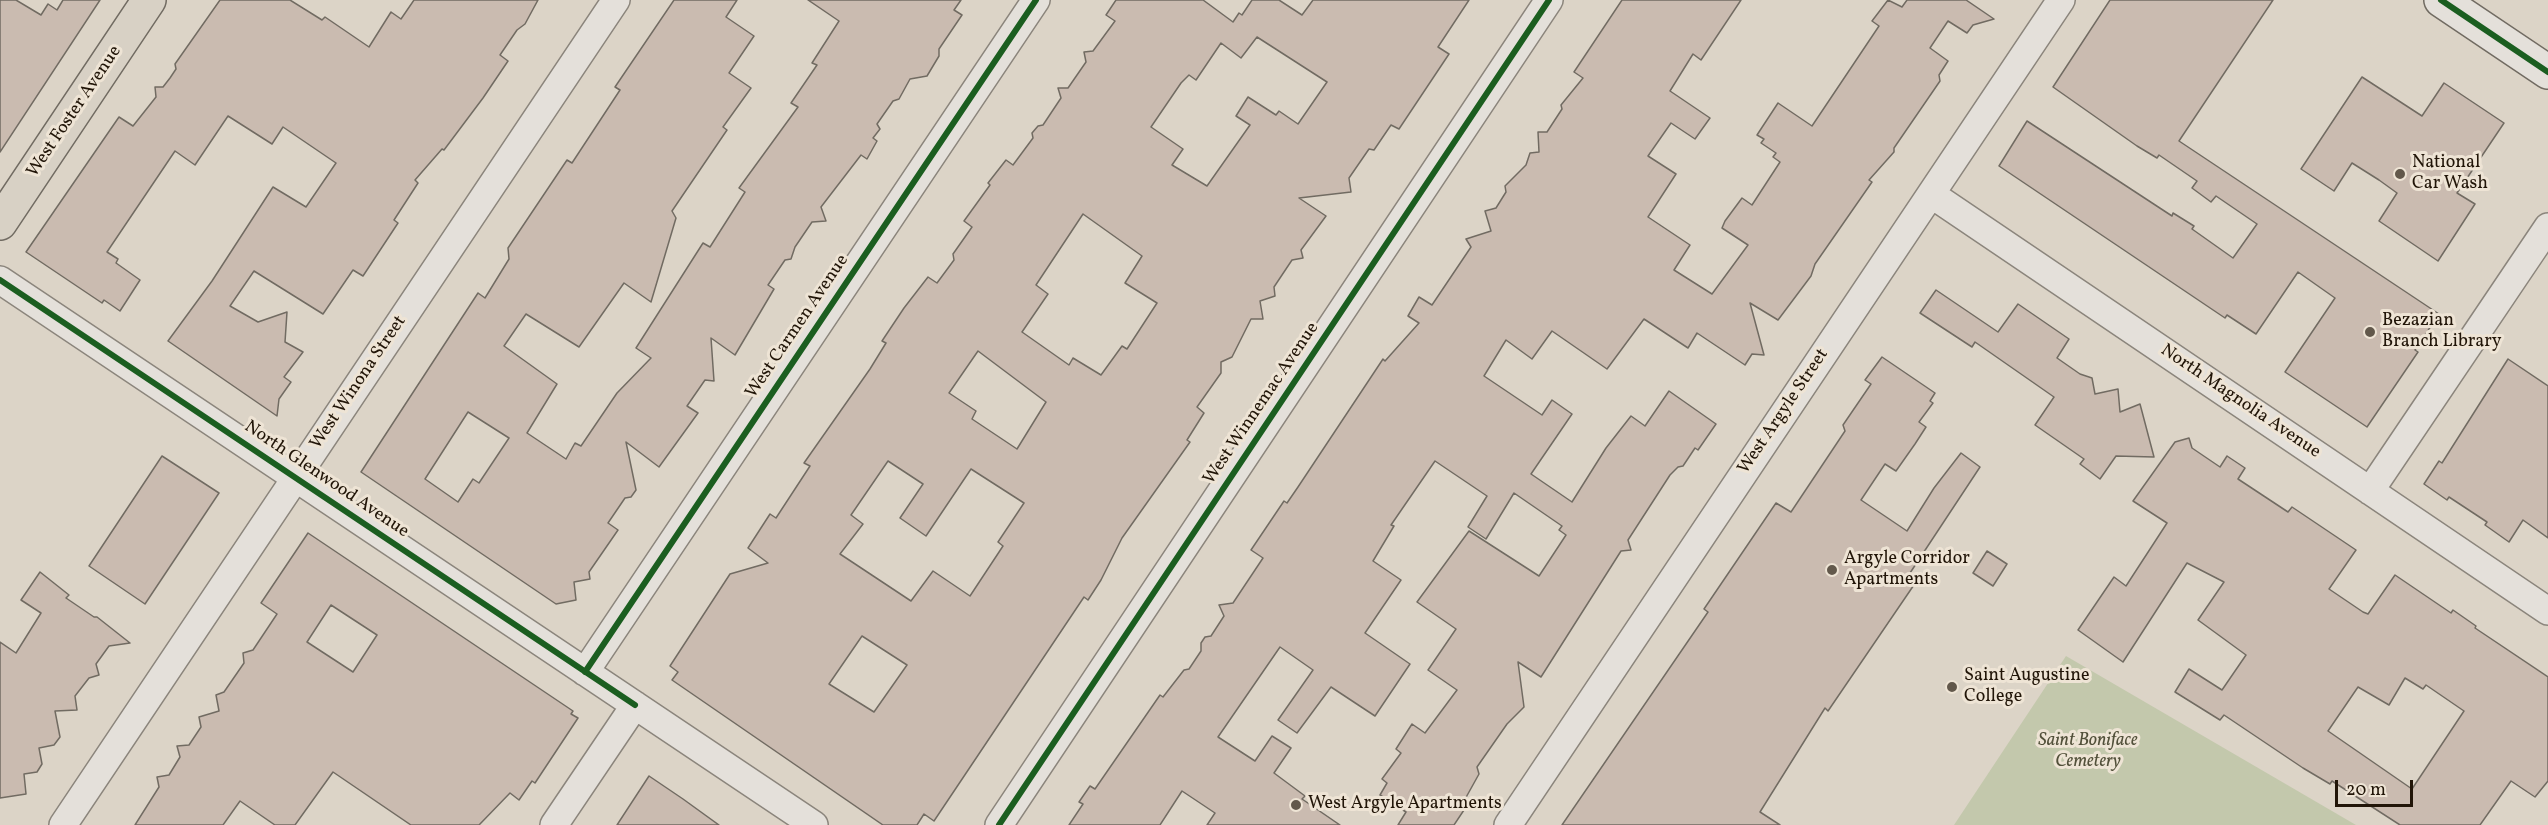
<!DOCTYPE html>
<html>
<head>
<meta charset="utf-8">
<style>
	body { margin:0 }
	#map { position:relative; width:2548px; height:825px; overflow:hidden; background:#dcd4c7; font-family:Vollkorn,serif }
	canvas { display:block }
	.scale { position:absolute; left:2335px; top:780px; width:78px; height:27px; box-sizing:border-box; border:3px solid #211508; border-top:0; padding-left:8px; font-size:18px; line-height:21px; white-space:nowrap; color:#211508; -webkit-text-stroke:4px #eee4d5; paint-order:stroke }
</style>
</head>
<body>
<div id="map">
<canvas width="2548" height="825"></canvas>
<div class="scale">20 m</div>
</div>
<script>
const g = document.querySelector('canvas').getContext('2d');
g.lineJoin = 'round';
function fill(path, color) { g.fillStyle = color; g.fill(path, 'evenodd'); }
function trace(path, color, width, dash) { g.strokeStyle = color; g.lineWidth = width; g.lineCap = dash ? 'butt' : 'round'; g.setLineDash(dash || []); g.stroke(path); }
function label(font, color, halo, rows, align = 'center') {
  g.font = font + ' Vollkorn,serif'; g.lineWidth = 6; g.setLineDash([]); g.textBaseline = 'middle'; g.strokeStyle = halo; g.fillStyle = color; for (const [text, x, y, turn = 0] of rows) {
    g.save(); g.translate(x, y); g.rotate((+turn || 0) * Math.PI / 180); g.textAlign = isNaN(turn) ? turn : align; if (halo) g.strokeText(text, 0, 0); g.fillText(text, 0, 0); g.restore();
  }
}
const green = new Path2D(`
	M2066,656L2356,825H1954Z`);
const building = new Path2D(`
	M0,0H16L41,15L48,4L57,10L63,0H100L0,152Z
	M220,0H290L322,20L325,17L369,47L391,12L401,19L414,0H538L525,24L517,30L500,55L508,61L483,98L444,150L442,149L415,180L418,183L394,220L398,223L363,276L353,270L323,314L254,271L230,306L258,322L287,312L285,342L303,352L284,377L291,382L279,399L277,416L168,341L212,281L273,187L306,207L336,163L283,127L272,144L228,116L195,165L175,151L107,252L118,259L116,263L140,280L120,311L104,300L102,303L26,252L119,117L133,126L156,97L155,87H163L170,78L176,69L175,64Z
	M674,0H737L726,17L754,36L729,73L751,88L723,127L727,130L672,211L676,218L651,302L624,283L579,347L526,314L504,346L557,384L527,433L566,459L575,443L581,446L617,393L651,358L636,348L703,243L710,247L745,192L739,188L798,107L791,103L817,65L812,63L839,21L808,0H961L954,10L962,15L939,49V56L927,76L910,79L899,99L893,101L877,124L880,129L873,138L877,141L867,159L861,155L821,207L826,221L812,222L795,247L791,259L785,260L768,285L774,289L735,355L711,338L714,381L705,380L687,406L698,413L659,467L626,442L636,490L631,497L625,498L608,523L618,530L589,572L590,579L574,582L576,600L556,604L361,472L478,293L485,298L509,259L508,248L567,160L572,163L620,90L615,87ZM468,412L509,438L479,483L473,479L458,502L425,479Z
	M1116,0H1203L1233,22L1239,13L1242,15L1252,0H1279L1302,15L1313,0H1469L1438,47L1449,54L1399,129L1391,125L1374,150L1369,149L1349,178L1351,192L1299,198L1326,216L1301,250L1303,258L1292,260L1274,287L1275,296L1260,301L1263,319H1251L1232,357L1221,362V373L1197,407L1204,413L1187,440L1190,442L1122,538L1101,580L1088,600L1084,597L934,821L924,814L917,825H883L672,680L678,672L670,666L730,574L768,563L748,548L770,514L776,518L810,466L804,463L870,369L886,343L882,341L904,308L928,277L937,283L954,260L953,254L972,227L964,221L990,185L988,183L1006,160L1013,165L1033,138L1032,133L1038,126L1043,125L1061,98L1058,88H1068L1086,62L1084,52L1093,51L1115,21L1106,15ZM1257,37L1327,82L1298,124L1279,111L1276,115L1248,97L1236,116L1250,125L1207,186L1172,165L1183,149L1151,127L1181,83L1189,75L1196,80L1221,43L1241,58ZM1083,214L1142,256L1125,283L1157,303L1127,349L1122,346L1101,375L1073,358L1069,365L1022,332L1048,294L1036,285ZM978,351L1046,402L1017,449L972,419L976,411L949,393ZM888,461L923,484L900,518L926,536L971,469L1024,503L998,542L1003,546L970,596L933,571L911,601L840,554L863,524L851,515ZM862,636L907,665L874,712L829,684Z
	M1622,0H1741L1701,60L1693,54L1670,91L1710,118L1695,139L1671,123L1648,156L1676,174L1648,217L1690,245L1674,270L1712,294L1748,245L1722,228L1725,221L1742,198L1752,205L1780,162L1773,157L1776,153L1761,143L1764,139L1757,135L1778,103L1812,126L1879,26L1872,21L1888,0L1902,7L1907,0H1966L1994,19L1973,25L1967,33L1948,21L1930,48L1948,61L1939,75L1940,81L1894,148V152L1869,180L1872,182L1815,264L1811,276L1778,320L1750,303L1764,355L1752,354L1745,365L1697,333L1688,348L1644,319L1607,369L1552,331L1532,359L1506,340L1484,376L1542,415L1552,400L1572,414L1531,474L1572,502L1606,448L1631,416L1645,426L1669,391L1716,424L1698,450L1695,448L1683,466L1678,467L1670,475L1628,540L1631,550L1621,551L1541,677L1518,662L1524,707L1507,724L1477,767L1479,774L1464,801L1468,804L1454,825H1398L1406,812L1380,795L1387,783L1382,779L1401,753L1396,749L1412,724L1425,733L1457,690L1428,670L1456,629L1417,602L1469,531L1539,576L1566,535L1559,530L1562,526L1514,493L1486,539L1468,527L1487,496L1435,461L1391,525L1394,526L1373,561L1401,580L1365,633L1410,664L1375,716L1331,687L1297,733L1278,720L1313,670L1280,647L1218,737L1255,761L1272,736L1291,748L1274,773L1305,796L1302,799L1340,825H1207L1215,813L1182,791L1160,825H1069L1083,804L1079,802L1090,786L1095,789L1160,695L1163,697L1184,670L1189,669L1201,651V643L1205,637L1211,636L1224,616L1219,605L1233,603L1263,558L1251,550L1284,501L1287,503L1298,487L1383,359L1385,361L1419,323L1408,316L1419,297L1432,305L1471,247L1466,239L1491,231L1485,211L1496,208L1506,192L1505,186L1526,165L1530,153L1539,152L1538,132H1547L1562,109L1561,105L1583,78L1574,72Z
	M2110,0H2273L2179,141L2439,314L2415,350L2418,352L2367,427L2285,372L2335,298L2298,272L2256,334L2227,315L2225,318L1999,166L2027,121L2172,216L2173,213L2194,226L2192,229L2233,258L2257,224L2216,196L2211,202L2192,188L2197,181L2159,155L2157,158L2137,146L2053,87Z
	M2362,77L2422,116L2444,83L2504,123L2457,193L2475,204L2438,261L2379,221L2397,193L2379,180L2352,163L2334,191L2301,169Z
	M1936,290L1998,332L2018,304L2069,339L2057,358L2080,374L2092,378L2095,394L2118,389L2120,412L2140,404L2154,457L2116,456L2100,479L2080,464L2084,459L2035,425L2054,397L1975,342L1972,347L1920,313Z
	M1882,357L1935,393L1930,401L1933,403L1919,422L1926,427L1915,444L1896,471L1885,464L1861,500L1907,531L1934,488L1961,453L1980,467L1910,573L1918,579L1828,711L1825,708L1760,812L1780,825H1562L1708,612L1704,609L1776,503L1791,512L1845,431L1843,425L1871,384L1865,380Z
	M2508,359L2548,386V538L2523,520L2509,542L2485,525L2487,522L2449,497L2447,500L2424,484L2439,461L2442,463Z
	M2189,438L2192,448L2220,467L2227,456L2245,468L2238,479L2288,512L2292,507L2356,550L2329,589L2363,612L2368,614L2395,575L2451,613L2453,610L2476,626L2475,628L2548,677V781L2535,797L2511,781L2480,825H2400L2332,781L2330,784L2303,768L2224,715L2220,720L2175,692L2189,669L2222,690L2246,655L2198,620L2224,582L2187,563L2123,662L2078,630L2114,577L2126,586L2167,523L2133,501L2175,442ZM2405,678L2423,689L2426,685L2464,711L2412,789L2328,731L2358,687L2389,705Z
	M162,456L219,493L145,604L89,566Z
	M308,533L573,711L571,714L578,718L535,783L532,781L519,800L510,793L479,825H411L333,772L295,825H275L240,801L223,825H135L159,787L157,777L169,775L180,757L177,746L189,745L201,727L199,717L219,711L216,695L224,692L244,663L243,653L253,650L277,614L261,603ZM331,605L377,635L353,672L307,642Z
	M1987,551L2007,564L1993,586L1973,573Z
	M40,572L69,595L66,598L94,617H97L130,643L109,646L96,664L99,675L89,678L75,696L77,710L55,711L60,737L54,745L39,748L42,764L37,772L24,774L26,794L0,798V642L16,653L41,613L21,600Z
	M649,776L683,799L719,825H617Z`);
const street = new Path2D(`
	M1931,194L2548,611
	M0,280L814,825
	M2370,491L2548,227
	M585,672L1036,0
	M63,825L616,0
	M554,825L635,705
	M999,825L1549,0
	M1508,825L2061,0`);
const secondary = new Path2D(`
	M2441,0L2548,72`);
const primary = new Path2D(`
	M0,223L149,0`);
const cycleway = new Path2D(`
	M2441,0L2548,72
	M0,280L635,705
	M585,672L1036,0
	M999,825L1549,0`);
const markers = [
	[2400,174,6,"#62584b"],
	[2370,332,6,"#62584b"],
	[1832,570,6,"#62584b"],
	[1952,687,6,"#62584b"],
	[1296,805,6,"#62584b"]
];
const streetNames = [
	["West Foster Avenue",75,112,-56],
	["West Carmen Avenue",798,327,-56],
	["West Winona Street",359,383,-56],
	["North Magnolia Avenue",2240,402,34],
	["West Winnemac Avenue",1262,404,-56],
	["West Argyle Street",1784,412,-56],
	["North Glenwood Avenue",326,480,34]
];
const poiNames = [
	["National",2412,164],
	["Car Wash",2412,185],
	["Bezazian",2382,322],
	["Branch Library",2382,343],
	["Argyle Corridor",1844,560],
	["Apartments",1844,581],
	["Saint Augustine",1964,677],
	["College",1964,698],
	["West Argyle Apartments",1308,805]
];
const parkNames = [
	["Saint Boniface",2088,742],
	["Cemetery",2088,763]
];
fill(green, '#c3c8ac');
fill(building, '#cabbb0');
trace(building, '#716b62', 1.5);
trace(street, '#8b857c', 30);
trace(secondary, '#716b62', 36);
trace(primary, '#716b62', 36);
trace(street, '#e4e0da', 27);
trace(secondary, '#e4e0da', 33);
trace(primary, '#d8d1c5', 33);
trace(cycleway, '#1b5e20', 6);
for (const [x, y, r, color] of markers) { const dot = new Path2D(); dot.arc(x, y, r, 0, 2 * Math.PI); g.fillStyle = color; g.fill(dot); trace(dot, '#eee4d5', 2); }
label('18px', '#211508', '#eee4d5', streetNames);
label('18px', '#211508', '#eee4d5', poiNames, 'left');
label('italic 18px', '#52503a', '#eee4d5', parkNames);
</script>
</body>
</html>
